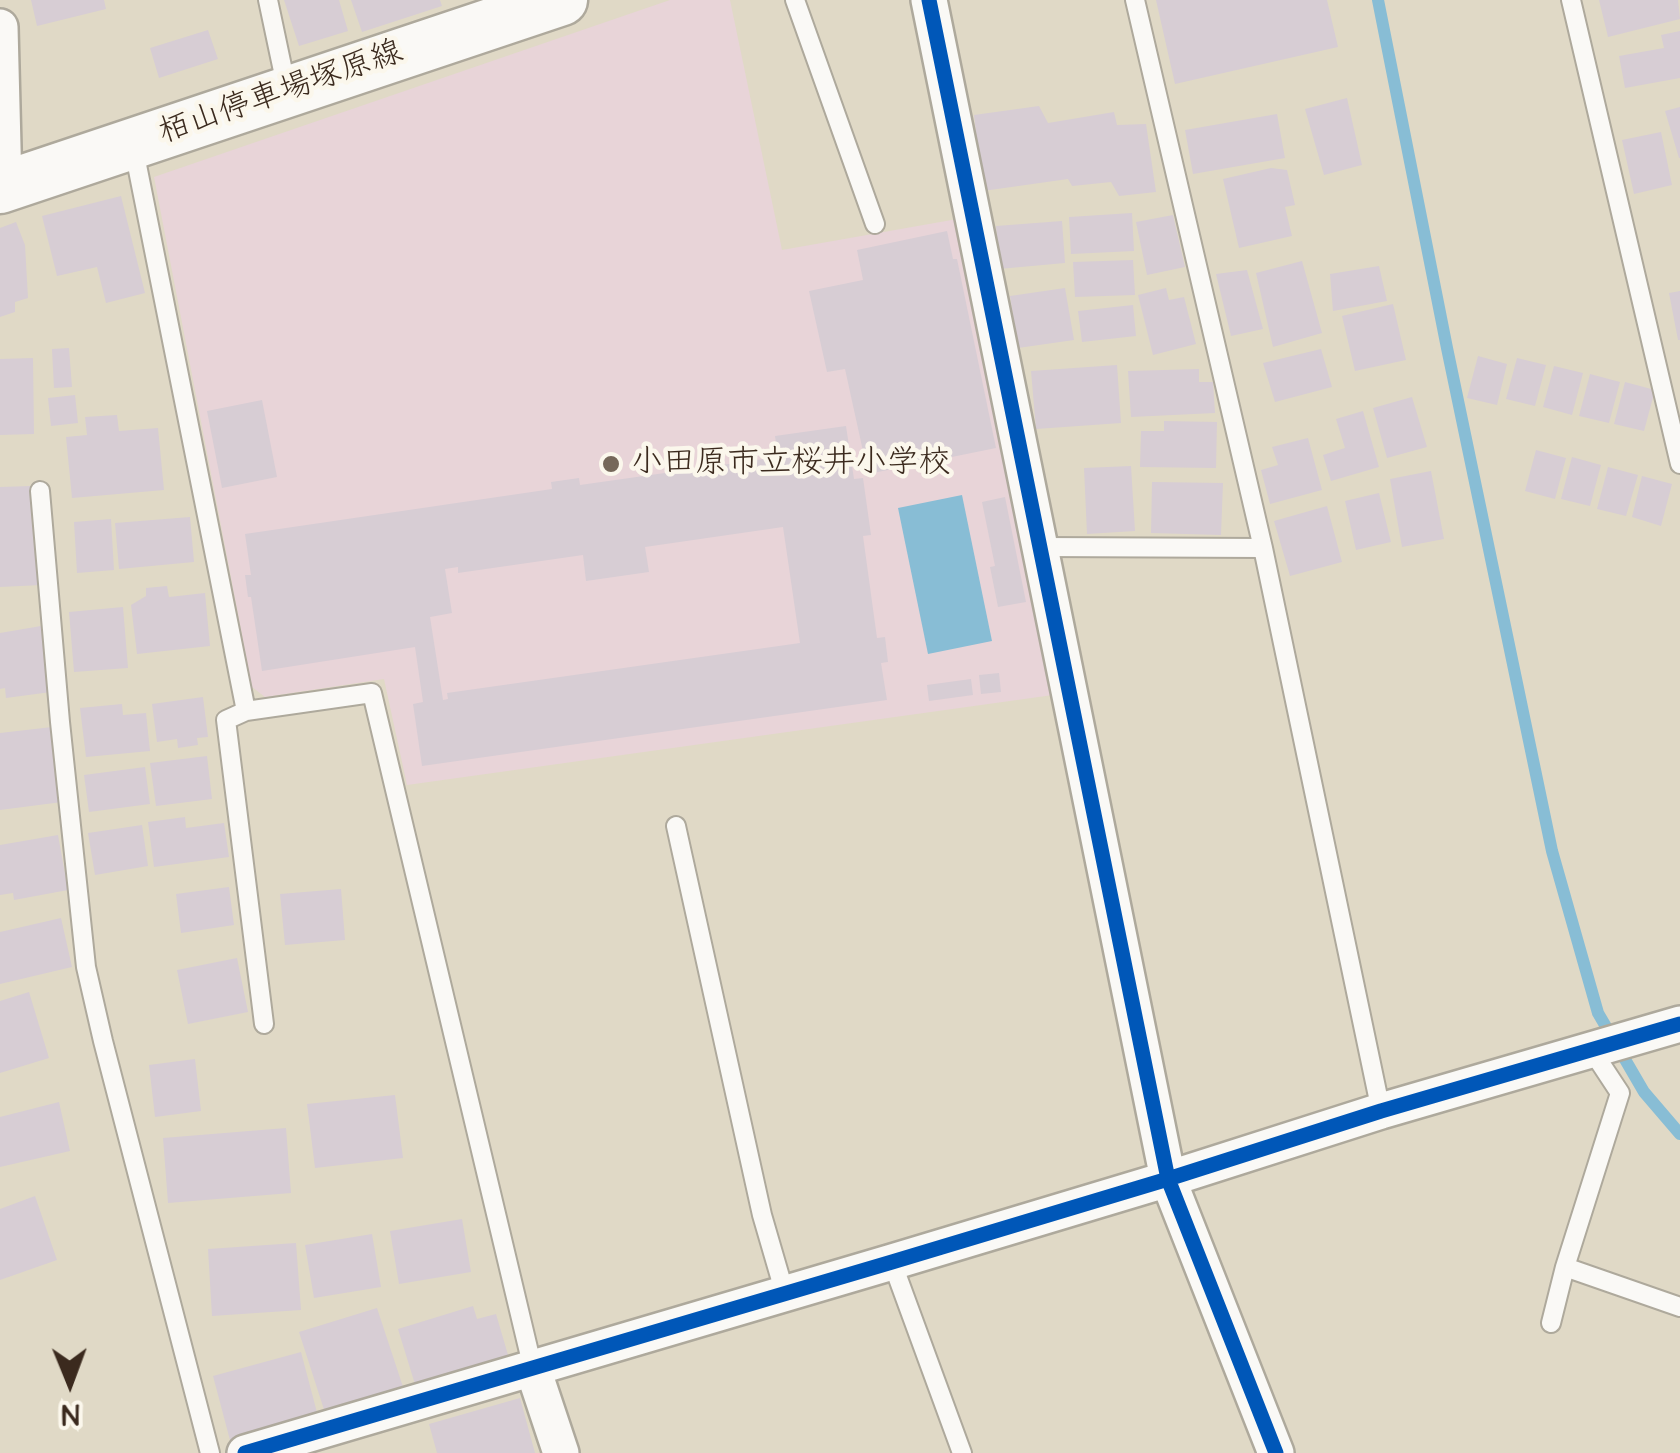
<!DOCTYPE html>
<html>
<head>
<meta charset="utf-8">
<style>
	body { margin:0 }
	#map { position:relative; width:1680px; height:1453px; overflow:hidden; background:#e0d9c6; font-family:"Architects Daughter",sans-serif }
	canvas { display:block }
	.north { position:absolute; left:20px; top:1333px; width:100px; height:100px; -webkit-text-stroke:8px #fbf7ec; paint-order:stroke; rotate:179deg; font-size:28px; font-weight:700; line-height:40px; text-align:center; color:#3b2a1e }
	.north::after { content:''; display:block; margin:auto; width:35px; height:45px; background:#3b2a1e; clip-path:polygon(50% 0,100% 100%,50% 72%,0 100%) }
</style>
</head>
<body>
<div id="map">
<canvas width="1680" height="1453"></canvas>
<div class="north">N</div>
</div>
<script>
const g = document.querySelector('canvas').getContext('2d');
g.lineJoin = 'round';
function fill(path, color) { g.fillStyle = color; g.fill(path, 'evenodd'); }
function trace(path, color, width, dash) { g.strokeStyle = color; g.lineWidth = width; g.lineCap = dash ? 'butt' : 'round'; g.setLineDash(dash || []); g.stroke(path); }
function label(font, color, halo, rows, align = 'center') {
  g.font = font + ' "Architects Daughter","Klee One",sans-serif'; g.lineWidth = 9; g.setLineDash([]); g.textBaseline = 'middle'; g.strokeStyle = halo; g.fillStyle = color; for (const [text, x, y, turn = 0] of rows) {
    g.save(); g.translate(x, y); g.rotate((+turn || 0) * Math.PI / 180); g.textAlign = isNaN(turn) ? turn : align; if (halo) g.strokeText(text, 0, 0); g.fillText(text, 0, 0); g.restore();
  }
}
const built = new Path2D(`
	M670,0H730L782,250L963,218L1060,694L407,785L384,679L265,697L252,687L154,177Z`);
const water = new Path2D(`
	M962,495L992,641L928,654L898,508Z`);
const stream = new Path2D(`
	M1378,0L1447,348L1552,851L1598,1013L1644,1092L1680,1134`);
const building = new Path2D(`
	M31,0H104L106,9L37,26Z
	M284,0H339L348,31L299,46Z
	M351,0H440L442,6L362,32Z
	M1156,0H1327L1338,47L1175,84Z
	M1599,0H1678L1680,19L1608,37Z
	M208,30L218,59L159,78L150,48Z
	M1680,31V78L1625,88L1619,56L1664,48L1661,35Z
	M1347,98L1362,165L1324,175L1305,109Z
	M1039,106L1048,123L1114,112L1117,125L1146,124L1156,192L1119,196L1111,182L1072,186L1068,179L983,191L974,115Z
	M1680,107V158H1679L1665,111Z
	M1277,114L1285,158L1193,174L1185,130Z
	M1661,132L1672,185L1634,194L1622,140Z
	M1271,168L1287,170L1295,205L1285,207L1292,236L1239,248L1223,179Z
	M121,196L145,293L106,303L97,267L57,276L42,216Z
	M1132,213L1134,251L1071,254L1069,217Z
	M1173,215L1185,267L1147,275L1136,222Z
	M1062,221L1065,263L999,269L996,226Z
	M16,222L25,245L28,298L15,302V312L0,317V228Z
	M947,231L953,259H957L996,448L868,474L845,369L827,372L809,291L863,280L857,250Z
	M1133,260L1135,295L1075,297L1073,262Z
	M1302,261L1322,333L1273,347L1256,273Z
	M1379,266L1387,301L1333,311L1330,274Z
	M1247,270L1263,329L1231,336L1216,274Z
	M1065,288L1074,340L1018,348L1010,296Z
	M1166,288L1169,300L1184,297L1196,344L1153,355L1138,295Z
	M1680,291V340H1678L1669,293Z
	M1393,304L1406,360L1355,371L1342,316Z
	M1133,305L1136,336L1082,342L1078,311Z
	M69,348L72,387L54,388L52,349Z
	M1321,349L1332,387L1275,402L1263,363Z
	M1478,356L1507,364L1497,405L1467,398Z
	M33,358L34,434L0,435V359Z
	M1517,358L1546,365L1535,406L1506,399Z
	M1117,365L1121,423L1036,429L1031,371Z
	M1554,366L1583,373L1572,415L1543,407Z
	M1199,369V382H1213L1215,413L1131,417L1128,371Z
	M1590,374L1620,382L1609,423L1579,416Z
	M1625,382L1655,390L1644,431L1614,424Z
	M75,395L78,423L51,426L48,398Z
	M1412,397L1427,447L1387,458L1373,408Z
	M262,400L277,477L222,488L207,411Z
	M1363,411L1379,467L1331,481L1323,455L1345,448L1336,419Z
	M117,415L119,431L158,428L164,490L72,498L66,437L87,435L85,417Z
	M1164,421L1217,422L1216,468L1140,467L1141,431H1164Z
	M846,426L854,479L863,478L871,535L863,536L877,638L885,637L888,662L881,663L887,700L422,766L413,704L423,702L415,647L262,671L251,597H248L245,575H251L245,534L552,489L551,482L579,478L580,485L778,457L775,436ZM783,527L800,643L447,693L448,699L443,700L430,617L452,613L445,569L458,567V573L583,555L586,581L649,572L645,547Z
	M1308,438L1322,490L1270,504L1261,470L1278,465L1272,447Z
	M1536,450L1566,458L1555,499L1525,491Z
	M1572,457L1601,465L1590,506L1561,499Z
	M1131,466L1135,531L1087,534L1084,468Z
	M1608,467L1638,475L1626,516L1597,509Z
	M1431,471L1444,539L1402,547L1390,479Z
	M1642,476L1672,484L1661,526L1632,517Z
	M1152,482L1223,483L1221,535L1151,533Z
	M31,486L32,523H39L41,585L0,587V487Z
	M1379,493L1391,542L1356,550L1345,501Z
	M1005,497L1026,602L998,607L990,567L995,566L982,502Z
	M1327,506L1342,562L1290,576L1274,521Z
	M190,517L194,562L119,569L115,523Z
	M111,519L114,570L77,573L74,522Z
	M167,586L169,597L205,593L210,646L137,654L131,605L146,596V588Z
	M123,607L128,668L74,672L69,612Z
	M41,626L51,692L6,698L5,688L0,689V633Z
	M999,673L1001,692L981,694L979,675Z
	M971,679L973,695L929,701L927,685Z
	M203,697L208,737L197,738L198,745L178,748L177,739L157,742L152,704Z
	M122,704L123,715L146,713L150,751L86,757L80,708Z
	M52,727L62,802L0,810V733Z
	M207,756L212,799L156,806L150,763Z
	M145,767L150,804L89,812L84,775Z
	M185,817L186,828L224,823L229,857L154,867L148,822Z
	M142,825L148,866L95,875L88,833Z
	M58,835L68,890L14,900L13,893L0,895V845Z
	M229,887L234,925L181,933L176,894Z
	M341,889L345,940L285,945L280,894Z
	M61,918L72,967L0,984V932Z
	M237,958L248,1012L188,1024L177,970Z
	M29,992L49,1058L0,1073V1001Z
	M195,1059L201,1111L155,1117L149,1065Z
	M395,1095L403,1158L315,1168L307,1104Z
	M59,1102L70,1151L0,1167V1117Z
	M286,1128L291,1193L168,1203L163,1138Z
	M35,1196L57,1260L0,1280V1209Z
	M462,1219L471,1272L399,1284L390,1231Z
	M372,1234L381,1287L314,1298L305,1245Z
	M296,1243L301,1310L212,1316L208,1249Z
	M473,1306L477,1319L496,1314L511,1365L418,1394L398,1329Z
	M377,1308L405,1393L327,1419L299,1332Z
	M301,1352L319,1420L231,1444L213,1376Z
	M520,1398L535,1453H437L429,1424Z`);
const lane = new Path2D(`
	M268,0L287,90
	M795,0L875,224
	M1135,0L1263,548L1381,1111
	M1571,0L1680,464
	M133,145L246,711L372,693L533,1369
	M40,491L60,722L86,967L103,1041L210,1453
	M1041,547L1263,548
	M246,711L226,720L264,1024
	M676,826L762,1215L785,1294
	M892,1262L962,1453
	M1565,1267L1680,1307
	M1551,1323L1565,1267L1620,1093L1591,1049`);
const street = new Path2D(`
	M929,0L1168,1179L1276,1453
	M0,27L4,187
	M533,1369L561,1453
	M245,1453L892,1262L1168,1179L1381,1111L1680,1024`);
const secondary = new Path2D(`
	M0,188L562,0`);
const cycleway = new Path2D(`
	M929,0L1168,1179L1276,1453
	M245,1453L892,1262L1168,1179L1381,1111L1680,1024`);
const markers = [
	[611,464,10,"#756759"]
];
const streetNames = [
	["栢山停車場塚原線",281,94,-19]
];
const poiNames = [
	["小田原市立桜井小学校",631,464]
];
fill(built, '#e8d4d8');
fill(water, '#88bdd5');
trace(stream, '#88bdd5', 12);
fill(building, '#d7cdd4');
trace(lane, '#aea99c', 22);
trace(street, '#aea99c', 40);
trace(secondary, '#aea99c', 55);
trace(lane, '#faf9f6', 18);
trace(street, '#faf9f6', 35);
trace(secondary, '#faf9f6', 50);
trace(cycleway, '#0057b8', 15);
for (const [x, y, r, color] of markers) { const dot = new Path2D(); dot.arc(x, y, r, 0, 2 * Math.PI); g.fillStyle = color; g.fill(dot); trace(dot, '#fbf7ec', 4); }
label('32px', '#3b2a1e', '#fbf7ec', streetNames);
label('32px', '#3b2a1e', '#fbf7ec', poiNames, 'left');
</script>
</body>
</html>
